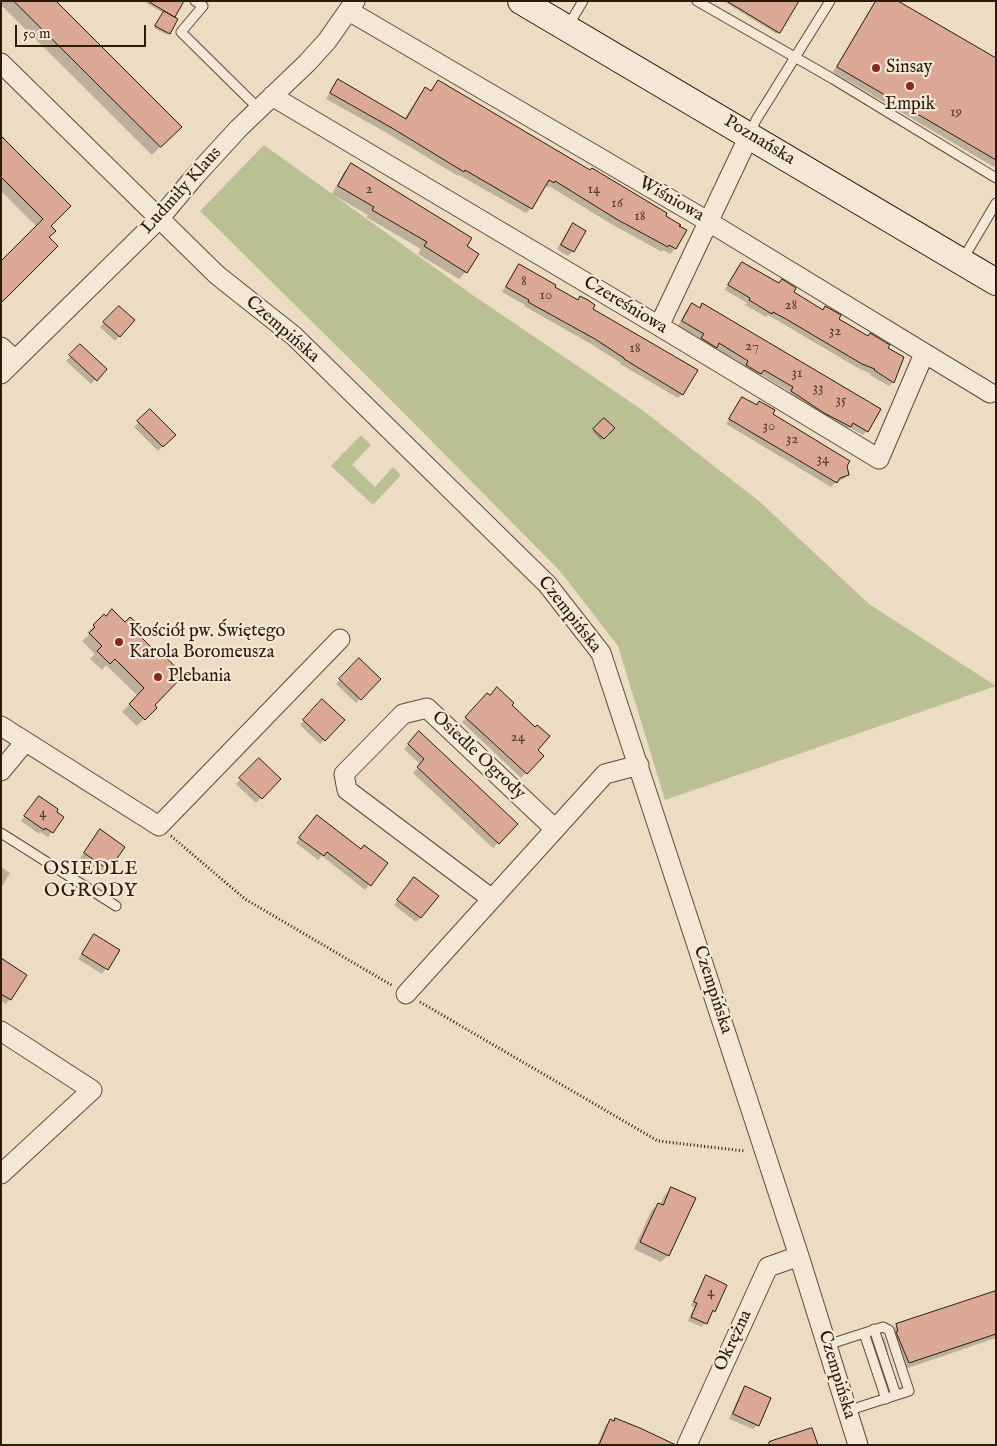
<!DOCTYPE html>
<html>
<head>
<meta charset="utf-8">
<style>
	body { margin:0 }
	#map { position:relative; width:997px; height:1446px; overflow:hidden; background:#ecdcc3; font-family:"IM FELL English",serif }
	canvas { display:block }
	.frame { position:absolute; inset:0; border:2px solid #2c1b09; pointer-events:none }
	.scale { position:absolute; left:15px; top:25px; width:131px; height:22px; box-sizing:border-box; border:2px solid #2c1b09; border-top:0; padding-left:6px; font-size:15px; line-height:18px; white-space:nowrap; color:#2c1b09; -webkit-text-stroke:4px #f3e8d8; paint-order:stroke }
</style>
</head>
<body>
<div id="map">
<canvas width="997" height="1446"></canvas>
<div class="frame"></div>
<div class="scale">50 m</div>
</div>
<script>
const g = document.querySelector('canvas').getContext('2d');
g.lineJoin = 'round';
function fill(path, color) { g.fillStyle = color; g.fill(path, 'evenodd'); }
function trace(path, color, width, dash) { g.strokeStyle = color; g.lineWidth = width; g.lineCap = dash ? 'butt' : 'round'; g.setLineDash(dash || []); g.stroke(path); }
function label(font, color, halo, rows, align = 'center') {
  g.font = font + ' "IM FELL English",serif'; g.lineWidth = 4.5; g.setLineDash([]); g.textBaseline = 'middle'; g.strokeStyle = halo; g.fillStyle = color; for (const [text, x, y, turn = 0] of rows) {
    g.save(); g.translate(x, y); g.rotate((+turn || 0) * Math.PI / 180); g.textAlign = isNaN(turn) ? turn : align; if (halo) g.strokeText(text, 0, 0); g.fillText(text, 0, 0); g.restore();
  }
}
const green = new Path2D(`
	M264,145L474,296L641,409L760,502L869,604L996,686L665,800L618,646L560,571L385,394L200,211Z
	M361,435L371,445L352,465L375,487L393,467L401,475L373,505L331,466Z`);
const shadow = new Path2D(`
	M1,1H54L180,127L152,155L1,5Z
	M143,1H176L174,16L167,35L154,28L163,13Z
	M723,1H797L777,34Z
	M875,1H896L996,60V165L994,167L833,72Z
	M338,81L404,119L420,94L425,88L430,91L438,81L664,217L675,249L670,254L663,250L662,252L613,225L549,186L548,188L544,185L531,208L526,213L459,175L458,176L387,133L326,99L333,86Z
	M1,135L6,139L4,141L50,226L37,227L1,191Z
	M351,165L465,246L466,272L459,279L418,254L421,249L366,217L368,215L332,194L344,172Z
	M573,225L584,231L573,251L568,256L557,249L569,229Z
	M742,263L837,319L893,382L889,386L870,375L871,374L858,368L768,315L766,317L745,305L747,303L725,290L737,268Z
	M519,265L577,301L581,297L592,310L682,394L678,398L620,364L621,363L591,344L524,306L525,305L502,292L515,270Z
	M692,305L699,308L703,305L867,431L863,435L849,427L846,431L787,396L790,392L760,374L756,378L742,370L745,366L715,348L711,351L698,343L700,339L678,326L687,309Z
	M119,308L133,320L115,341L100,327Z
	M80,346L105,369L91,384L66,361Z
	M743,398L771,415L846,466L848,475L844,479L837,481L831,487L726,424L738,403Z
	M150,411L174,435L158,451L134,427Z
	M604,420L613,428L601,440L592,431Z
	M97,623L136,634L153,705L155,708L137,726L122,712L138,696L106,665L102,670L90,659L95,654L82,641L89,635L87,633Z
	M359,660L379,679L356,703L336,684Z
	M487,695L510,705L536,750L542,756L521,778L462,722Z
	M322,701L343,720L320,744L300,725Z
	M419,733L516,824L493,848L413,773L421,765L404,749Z
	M259,760L279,779L256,803L236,784Z
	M39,797L62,817L48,837L40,832L39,834L21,821Z
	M312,821L386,864L365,890L322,856L318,860L296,843Z
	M96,835L124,847L104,874L80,858Z
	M1,867L10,873L1,888Z
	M410,883L420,918L416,922L394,905Z
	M94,936L118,951L102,974L78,959Z
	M1,959L10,999L6,1004L1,1001Z
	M671,1189L668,1255L661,1262L634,1249L651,1211L658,1204L660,1205L664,1196Z
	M706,1277L714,1311L702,1327L688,1321L694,1307L691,1306L703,1281Z
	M996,1292V1338L899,1371L888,1342L889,1341L887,1335L897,1325Z
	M884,1337L888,1351L884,1356L879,1342Z
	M745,1388L758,1425L753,1429L729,1419L741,1392Z
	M615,1420L650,1445H597L606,1425L610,1421L613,1422Z`);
const building = new Path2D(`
	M14,1H56L182,127L161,147Z
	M148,1H184L175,17Z
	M727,1H799L780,33Z
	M876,1H898L996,58V160L837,67Z
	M164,11L178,19L170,34L155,26Z
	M338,79L406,119L425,87L431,91L438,80L590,170L592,168L667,213L666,216L681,225L679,226L687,230L676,249L669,245L668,247L618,220L555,181L554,183L549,180L532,209L465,170L464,172L392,128L330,93Z
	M1,136L71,206L51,226L56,231L49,237L58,246L1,303V261L43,219L1,177Z
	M351,163L472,238L467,246L479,254L467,273L424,246L427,242L372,210L374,207L338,186Z
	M573,223L586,231L574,252L561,245Z
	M742,262L779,283L782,279L796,288L794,292L823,310L825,306L841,315L839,319L868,336L870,333L890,345L888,348L904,357L894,383L874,370L875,369L862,364L786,319L773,312L772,314L749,300L750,298L728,285Z
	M519,264L556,285L555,287L578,300L580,296L588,300L595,305L593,309L698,370L683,395L624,359V358L595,339L528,302L529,300L506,287Z
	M692,303L700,308L702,303L881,409L868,432L853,423L851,427L824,413L791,391L793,387L764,370L761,374L746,365L748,361L719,343L717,348L701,338L704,334L682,321Z
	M119,306L135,320L120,337L103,322Z
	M80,344L107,369L97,381L69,355Z
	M742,397L757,405L759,401L775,410L773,414L850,461L847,466L849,475L840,478L837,483L729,419Z
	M150,409L176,435L163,447L137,421Z
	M604,418L615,428L604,439L593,429Z
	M112,609L125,622L130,617L143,629L138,634L158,654L160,652L184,675L155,705L157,708L145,720L129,704L144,688L115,659L110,664L97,651L102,646L89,633L95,627L93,625L104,614L106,616Z
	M359,658L381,679L361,700L339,679Z
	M497,687L514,703L512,705L535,727L537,725L550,736L538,750L544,756L527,774L465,717L487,693L490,695Z
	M322,699L345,720L325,741L303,720Z
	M419,731L518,824L499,844L417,767L424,759L408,744Z
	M259,758L281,779L262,799L239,778Z
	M39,796L58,809L57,812L64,817L53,833L45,828L44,830L24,816Z
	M317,815L361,849L364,845L388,863L371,886L327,852L324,856L299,838Z
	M100,829L125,847L109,870L84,853Z
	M414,877L439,896L421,918L397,900Z
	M94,934L120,950L108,970L82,954Z
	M1,958L27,975L11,1000L1,994Z
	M671,1187L696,1198L669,1256L640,1242L658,1203L663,1205Z
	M706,1275L727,1285L715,1312L713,1310L707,1324L691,1317L697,1303L694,1302Z
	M996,1291V1334L909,1363L896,1332L898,1331L896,1324Z
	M745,1386L771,1398L759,1426L733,1414Z
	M615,1418L640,1428L676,1445H599L610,1419L614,1421Z
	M812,1428L818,1445H769V1442Z`);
const path = new Path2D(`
	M171,836L245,899L393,986
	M420,1002L658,1141L745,1151`);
const lane = new Path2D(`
	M195,1L203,6L181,32L258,108
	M697,1L833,79L996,178
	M568,26L583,1
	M750,133L756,120L830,1
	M963,259L996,203
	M1,833L116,906
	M874,1329L896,1395
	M864,1333L886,1399
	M827,1345L883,1327L889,1330L909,1391L847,1411`);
const street = new Path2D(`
	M349,11L709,222L990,393
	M1,63L217,275L294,336L547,584L601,653L799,1256L858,1445
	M272,96L659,326L879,459L924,354
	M659,326L749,136
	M1,347L15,360
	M1,374L159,219L196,175L238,129L307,63L327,41L355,1
	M1,726L159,826L340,639
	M1,771L25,742
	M492,899L347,790L344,774L403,714L427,708L555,829
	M406,994L605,774L639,765
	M1,1031L92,1090L1,1174
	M687,1445L768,1267L799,1256`);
const secondary = new Path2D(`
	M521,1L996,282`);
const markers = [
	[876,68,5,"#8f2418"],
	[910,86,5,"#8f2418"],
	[119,642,5,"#8f2418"],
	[158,677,5,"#8f2418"]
];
const numberNames = [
	["19",956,113],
	["2",369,190],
	["14",594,190],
	["16",617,204],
	["18",640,217],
	["8",524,282],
	["10",546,296],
	["28",791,306],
	["32",835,332],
	["27",752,347],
	["18",635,349],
	["31",797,374],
	["33",818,389],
	["35",841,401],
	["30",769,427],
	["32",792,440],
	["34",823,460],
	["24",518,738],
	["4",43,814],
	["4",711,1293]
];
const poiNames = [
	["Sinsay",886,68],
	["Empik",910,105,"center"],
	["Kościół pw. Świętego",129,632],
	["Karola Boromeusza",129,653],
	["Plebania",168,677]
];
const streetNames = [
	["Poznańska",759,141,31],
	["Ludmiły Klaus",182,191,-48],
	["Wiśniowa",671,200,30],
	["Czereśniowa",625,306,31],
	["Czempińska",282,330,41],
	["Czempińska",569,615,52],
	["Osiedle Ogrody",478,756,43],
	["Czempińska",712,990,72],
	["Okrężna",734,1341,-65],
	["Czempińska",836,1375,73]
];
const neighbourhoodNames = [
	["OSIEDLE",91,870],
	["OGRODY",91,892]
];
fill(green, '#bac092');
fill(shadow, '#0003');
fill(building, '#daa894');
trace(building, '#2c1b09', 1);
trace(lane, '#5c4b38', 11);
trace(street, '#5c4b38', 21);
trace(secondary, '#2c1b09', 28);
trace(path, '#2c1b09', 3, [1, 2.5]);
trace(lane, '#f3e8d8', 9);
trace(street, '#f3e8d8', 19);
trace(secondary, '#f3e8d8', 26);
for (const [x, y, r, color] of markers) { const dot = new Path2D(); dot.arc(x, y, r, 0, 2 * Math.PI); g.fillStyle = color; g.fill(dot); trace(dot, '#f3e8d8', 2); }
label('15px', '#583e2c', null, numberNames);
label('18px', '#2c1b09', '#f3e8d8', poiNames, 'left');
label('18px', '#2c1b09', '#f3e8d8', streetNames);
g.letterSpacing = '1px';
label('19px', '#2c1b09', '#f3e8d8', neighbourhoodNames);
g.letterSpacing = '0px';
</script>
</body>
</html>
